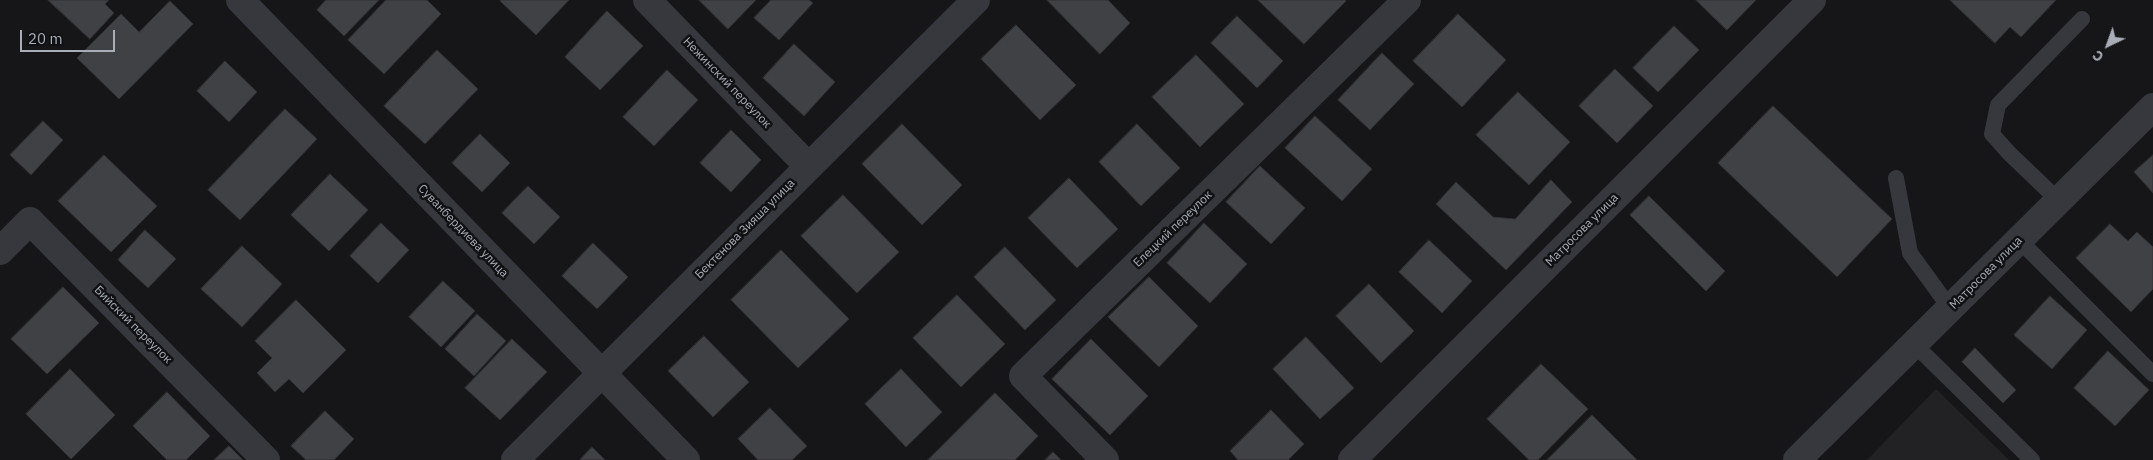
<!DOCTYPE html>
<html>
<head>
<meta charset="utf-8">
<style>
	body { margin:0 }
	#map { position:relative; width:2153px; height:460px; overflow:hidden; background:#161618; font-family:"IBM Plex Sans",sans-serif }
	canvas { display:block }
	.north { position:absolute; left:2083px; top:20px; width:50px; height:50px; -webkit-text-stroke:4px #111113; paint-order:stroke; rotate:222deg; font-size:14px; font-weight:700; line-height:20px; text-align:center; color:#a8adb8 }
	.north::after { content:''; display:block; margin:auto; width:18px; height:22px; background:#a8adb8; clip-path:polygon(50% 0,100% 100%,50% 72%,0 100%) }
	.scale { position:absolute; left:20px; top:30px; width:95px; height:22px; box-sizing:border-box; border:2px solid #a8adb8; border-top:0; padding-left:6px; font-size:15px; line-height:18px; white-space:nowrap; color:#a8adb8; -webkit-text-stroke:4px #111113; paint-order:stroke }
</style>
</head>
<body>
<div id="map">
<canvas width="2153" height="460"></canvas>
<div class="north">С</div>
<div class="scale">20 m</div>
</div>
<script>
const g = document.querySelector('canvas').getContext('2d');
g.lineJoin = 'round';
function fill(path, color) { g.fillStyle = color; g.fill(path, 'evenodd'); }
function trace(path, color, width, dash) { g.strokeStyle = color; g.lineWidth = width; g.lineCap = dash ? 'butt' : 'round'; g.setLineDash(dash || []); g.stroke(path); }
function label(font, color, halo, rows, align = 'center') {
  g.font = font + ' "IBM Plex Sans",sans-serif'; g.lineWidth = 5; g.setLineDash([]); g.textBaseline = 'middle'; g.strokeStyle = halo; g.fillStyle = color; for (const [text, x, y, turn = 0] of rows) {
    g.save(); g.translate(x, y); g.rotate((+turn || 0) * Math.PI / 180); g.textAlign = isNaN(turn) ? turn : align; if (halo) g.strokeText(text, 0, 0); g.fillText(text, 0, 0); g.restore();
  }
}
const built = new Path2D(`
	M1936,389L2009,460H1867Z`);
const building = new Path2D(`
	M48,0H109L105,4L114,13L90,39Z
	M326,0H379L344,36L317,10Z
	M386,0H427L441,14L384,74L348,40Z
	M501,0H569L536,35L500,1Z
	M699,0H756L728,29Z
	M771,0H809L813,3L779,40L754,18Z
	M1047,0H1108L1130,23L1100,54Z
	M1258,0H1345L1346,1L1304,44Z
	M1696,0H1756L1727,30Z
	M1950,0H2056L2021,37L2010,27L1995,43Z
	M170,1L193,24L119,99L77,58L121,14L139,32Z
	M607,11L643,46L600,90L565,57Z
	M1458,14L1506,60L1462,107L1413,61Z
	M1237,16L1283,61L1257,88L1211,43Z
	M1016,25L1076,85L1040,120L981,59Z
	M1674,26L1699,50L1658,92L1633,68Z
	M794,44L835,82L804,116L763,78Z
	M437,50L478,89L425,144L384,106Z
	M1382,53L1414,84L1370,130L1338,100Z
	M1196,55L1244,104L1200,147L1152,97Z
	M225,61L257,92L229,122L197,91Z
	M1615,69L1653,106L1617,143L1579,106Z
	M667,70L698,100L654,146L623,117Z
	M1518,92L1570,142L1529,185L1476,135Z
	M1773,106L1892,219L1837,277L1718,163Z
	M285,109L317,139L240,220L208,190Z
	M1315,116L1372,169L1342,201L1285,148Z
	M43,121L63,140L31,175L10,155Z
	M902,124L962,185L922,225L862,164Z
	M1137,124L1180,168L1141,206L1099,162Z
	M731,130L761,160L731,192L700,163Z
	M480,134L510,163L482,192L452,163Z
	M104,155L157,206L111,252L58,201Z
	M2153,155V193L2134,172Z
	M1260,166L1305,208L1271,244L1226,202Z
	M330,174L368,210L329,251L291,215Z
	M1069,178L1118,229L1077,268L1028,218Z
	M1551,180L1572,202L1506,270L1436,204L1456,182L1493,217L1515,219Z
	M528,186L560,217L534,244L502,213Z
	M843,195L899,252L857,293L801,236Z
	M1649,196L1725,271L1706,291L1630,215Z
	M381,223L409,250L378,283L350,256Z
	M1204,223L1247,264L1210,303L1167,263Z
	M2110,224L2128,241L2137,232L2153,247V289L2131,312L2076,258Z
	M145,230L176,259L148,288L118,260Z
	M1429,240L1472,281L1442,313L1399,272Z
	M593,243L628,277L597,309L562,276Z
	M242,246L282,284L242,327L201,289Z
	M1005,247L1056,300L1025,330L974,277Z
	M781,250L849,319L798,368L731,300Z
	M1149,277L1198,326L1159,367L1108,317Z
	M443,281L475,311L441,347L409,317Z
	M1369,284L1414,331L1381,363L1336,316Z
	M63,287L99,323L47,374L11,339Z
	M957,295L1005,344L961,387L913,338Z
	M2050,296L2087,330L2052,369L2014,335Z
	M296,300L346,350L303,393L289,379L275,392L257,373L272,358L255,341Z
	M477,314L506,341L474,376L445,349Z
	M704,336L749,382L713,417L668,371Z
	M1306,337L1354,388L1320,419L1273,369Z
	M512,339L547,372L500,420L465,388Z
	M1091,339L1148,396L1110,435L1052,379Z
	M1975,348L2016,390L2003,403L1962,362Z
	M2108,351L2149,390L2115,426L2074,388Z
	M1541,364L1588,409L1538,460H1529L1487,419Z
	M70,369L115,415L71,459L26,414Z
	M901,369L942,412L906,447L865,404Z
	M167,392L210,436L186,460H167L133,426Z
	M995,393L1038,436L1015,460H928Z
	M770,408L807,446L792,460H758L738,439Z
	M1271,410L1304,444L1288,460H1238L1230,451Z
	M325,411L354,439L334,460H306L291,446Z
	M1592,415L1637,460H1547Z
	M229,446L243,460H214Z
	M592,447L605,460H580Z
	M1053,452L1061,460H1045Z`);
const lane = new Path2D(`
	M1896,178L1910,253L1950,308
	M2058,200L2009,153L1992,134L1998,105L2082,19
	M2019,240L2153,374
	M1914,344L2032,460`);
const street = new Path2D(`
	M240,0L686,460
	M647,0L808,166
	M0,251L30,221L266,460
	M515,460L976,0
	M1105,460L1023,376L1407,0
	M1352,460L1812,0
	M1797,460L2153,107`);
const streetNames = [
	["Нежинский переулок",727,83,46],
	["Бектенова Зияша улица",745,229,-45],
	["Елецкий переулок",1173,229,-44],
	["Матросова улица",1582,230,-45],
	["Суванбердиева улица",463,231,46],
	["Матросова улица",1986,273,-45],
	["Бийский переулок",133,325,45]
];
fill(built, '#222225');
fill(building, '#404145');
trace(building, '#303034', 1);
trace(lane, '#37383d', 16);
trace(street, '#37383d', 28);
label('12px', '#a8adb8', '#111113', streetNames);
</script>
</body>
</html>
